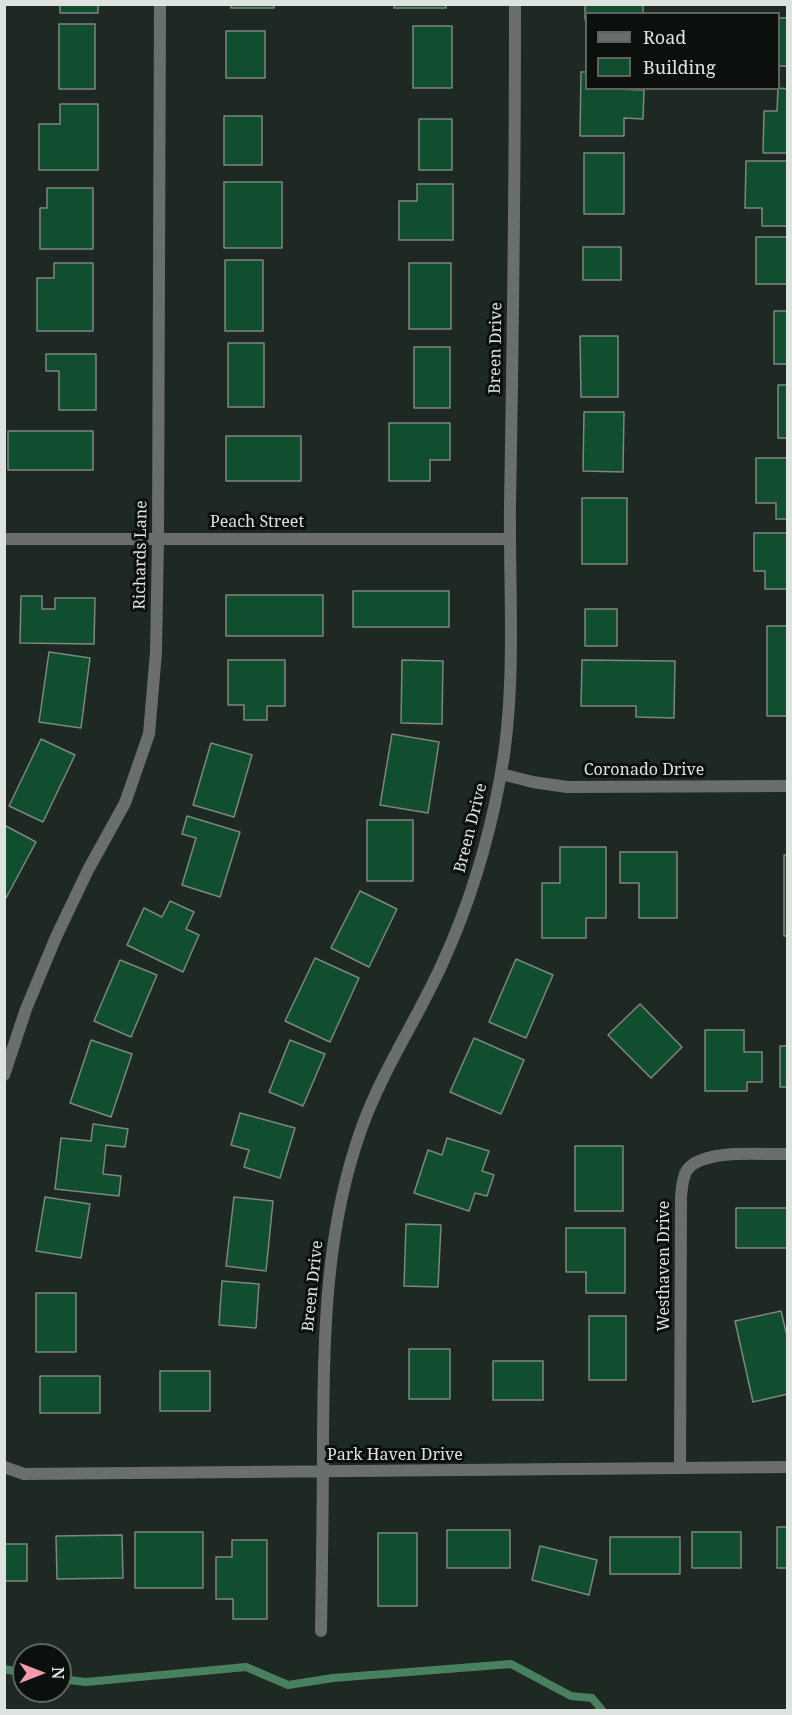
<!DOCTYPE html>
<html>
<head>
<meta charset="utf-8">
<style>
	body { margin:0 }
	#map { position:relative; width:792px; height:1715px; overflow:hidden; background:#1f2923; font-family:"Noto Serif",serif }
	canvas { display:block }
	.frame { position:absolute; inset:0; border:6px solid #dde3df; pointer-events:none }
	.legend { position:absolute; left:585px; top:12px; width:195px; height:78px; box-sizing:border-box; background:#0c100d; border:2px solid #606461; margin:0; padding:8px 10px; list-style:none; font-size:18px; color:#dde3df }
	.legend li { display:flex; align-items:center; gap:12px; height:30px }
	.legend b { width:30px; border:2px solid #606461 }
	.north { position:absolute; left:12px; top:1643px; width:60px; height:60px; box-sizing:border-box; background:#0c100d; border:2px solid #606461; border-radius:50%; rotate:90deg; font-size:16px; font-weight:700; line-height:24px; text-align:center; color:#dde3df }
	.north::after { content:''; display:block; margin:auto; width:21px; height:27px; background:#f39aac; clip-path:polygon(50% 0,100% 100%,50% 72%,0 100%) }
</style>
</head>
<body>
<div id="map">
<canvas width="792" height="1715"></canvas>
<div class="frame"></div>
<ul class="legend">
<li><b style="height:8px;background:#6a6f6c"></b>Road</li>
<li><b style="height:16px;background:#114e2f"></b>Building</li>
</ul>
<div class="north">N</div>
</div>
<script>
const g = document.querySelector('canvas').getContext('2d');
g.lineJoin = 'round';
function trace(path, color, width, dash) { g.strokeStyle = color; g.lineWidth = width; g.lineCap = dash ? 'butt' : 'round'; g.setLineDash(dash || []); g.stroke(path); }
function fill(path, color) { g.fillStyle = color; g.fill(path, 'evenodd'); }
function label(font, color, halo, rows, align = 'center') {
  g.font = font + ' "Noto Serif",serif'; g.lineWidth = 6; g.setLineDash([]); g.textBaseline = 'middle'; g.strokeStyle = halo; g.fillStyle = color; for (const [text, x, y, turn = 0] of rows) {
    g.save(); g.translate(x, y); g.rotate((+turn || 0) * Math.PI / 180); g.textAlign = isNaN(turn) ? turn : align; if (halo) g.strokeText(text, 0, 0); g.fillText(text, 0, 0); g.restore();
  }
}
const stream = new Path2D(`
	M4,1669L24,1673
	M60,1679L86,1682L246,1667L288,1685L333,1678L511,1664L571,1696L592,1698L602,1710`);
const building = new Path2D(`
	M60,4H98V13H60Z
	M231,4H274V8H231Z
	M394,4H446V8H394Z
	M585,4H643V14H586L585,20Z
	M778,18H788V66H778Z
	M59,24H95V89H59Z
	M413,26H452V88H413Z
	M226,31H265V78H226Z
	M581,72H586V88L644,90L643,119L624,118V136H580Z
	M778,88L788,89V153H763L764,111H777Z
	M60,104H98V170H39V124H60Z
	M224,116H262V165H224Z
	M419,119H452V170H419Z
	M584,153H624V214H584Z
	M746,161H788V226H762V208H745Z
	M224,182H282V248H224Z
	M417,184H453V240H399V201H417Z
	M47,188H93V249H40V208H47Z
	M756,237H788V284H756Z
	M583,247H621V280H583Z
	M225,260H263V331H225Z
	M54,263H93V331H37V278H54Z
	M409,263H451V329H409Z
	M774,311H788V364H774Z
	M580,336H618V397H581Z
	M228,343H264V407H228Z
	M414,347H450V408H414Z
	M46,354H96V410H59V371H46Z
	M778,385H788V438H778Z
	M584,412H624L623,472L583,471Z
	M389,423H450V460H430V481H389Z
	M8,431H93V470H8Z
	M226,436H301V481H226Z
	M756,458H788V519H776V503H756Z
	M582,498H627V564H582Z
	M754,533H788V589H765V571H754Z
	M353,591H449V627H353Z
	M226,595H323V636H226Z
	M21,596H42V609H55V598H95L94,644L20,643Z
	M585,609H617V646H585Z
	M767,626H788V716H767Z
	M49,652L90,658L81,728L39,722Z
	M228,660H285V706H267V720H244V705H228Z
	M402,660L443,661L442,724L401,723Z
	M582,660L675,661L674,718L636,717V706H581Z
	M392,734L439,742L428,813L380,805Z
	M41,739L75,755L43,822L9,806Z
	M211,743L252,755L234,817L193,805Z
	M187,816L240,832L220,897L182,885L196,838L182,834Z
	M367,820H413V881H367Z
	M4,825L36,842L6,898L4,897Z
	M560,847H606V918H586V938H542V883H560Z
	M620,852H677V918H639V883H620Z
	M784,855H788V936H784Z
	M360,891L397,909L369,967L331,948Z
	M170,901L194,912L186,929L199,935L183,972L127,945L144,908L162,917Z
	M315,958L359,978L330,1042L285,1021Z
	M516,959L553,975L526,1038L489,1022Z
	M120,960L157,975L131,1037L94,1021Z
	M640,1004L682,1047L651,1078L608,1035Z
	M705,1030H744V1052H762V1082H747V1091H705Z
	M474,1038L524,1060L501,1114L450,1092Z
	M91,1040L132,1054L111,1117L70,1103Z
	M290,1040L325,1054L303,1106L269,1092Z
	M780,1046H788V1087H780Z
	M240,1113L295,1128L280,1178L244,1167L249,1150L231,1145Z
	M93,1124L128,1129L125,1147L106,1145L103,1174L121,1176L119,1196L55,1189L61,1138L91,1141Z
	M447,1138L489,1151L482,1171L494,1175L487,1196L475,1193L469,1211L414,1193L428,1150L442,1155Z
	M575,1146H623V1211H575Z
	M45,1197L90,1204L81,1258L36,1251Z
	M234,1197L273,1201L266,1271L226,1266Z
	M736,1208H788V1248H736Z
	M406,1224L441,1225L438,1287L404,1286Z
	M566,1228H625V1293H586V1272H566Z
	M222,1281L259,1284L256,1328L219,1325Z
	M36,1293H76V1352H36Z
	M781,1311L788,1340V1394L753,1402L735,1321Z
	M589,1316H626V1380H589Z
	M409,1349H450V1399H409Z
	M493,1361H543V1400H493Z
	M160,1371H210V1411H160Z
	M40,1376H100V1413H40Z
	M777,1527H788V1568H777Z
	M447,1530H510V1568H447Z
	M135,1532H203V1588H135Z
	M692,1532H741V1568H692Z
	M378,1533H417V1606H378Z
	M122,1535L123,1578L57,1579L56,1536Z
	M610,1537H680V1574H610Z
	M232,1540H267V1619H233V1599H216V1557H232Z
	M4,1544H27V1581H4Z
	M540,1546L597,1560L589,1595L532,1580Z`);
const street = new Path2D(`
	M4,539H510
	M501,774L533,782L567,787L788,786
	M4,1075L26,1009L56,937L88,870L125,803L149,734L156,652L158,538L160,4
	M4,1467L24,1474L788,1467
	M680,1468L681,1197C682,1188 682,1178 687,1170C703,1148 763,1155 788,1154
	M321,1631C322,1567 323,1503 323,1439C324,1332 325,1229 362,1127C383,1069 418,1018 443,962C470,903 488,843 500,779C517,689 509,596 510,505C513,338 515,171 515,4`);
const streetNames = [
	["Breen Drive",496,348,-89],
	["Peach Street",257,522],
	["Richards Lane",141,555,-89],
	["Coronado Drive",644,770],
	["Breen Drive",471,828,-76],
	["Westhaven Drive",664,1266,-90],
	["Breen Drive",313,1286,-84],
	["Park Haven Drive",395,1455]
];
trace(stream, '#48815f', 8);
fill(building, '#114e2f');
trace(building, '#7c8780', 1.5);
trace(street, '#6a6f6c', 12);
label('16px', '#dde3df', '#0c100d', streetNames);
</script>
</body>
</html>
